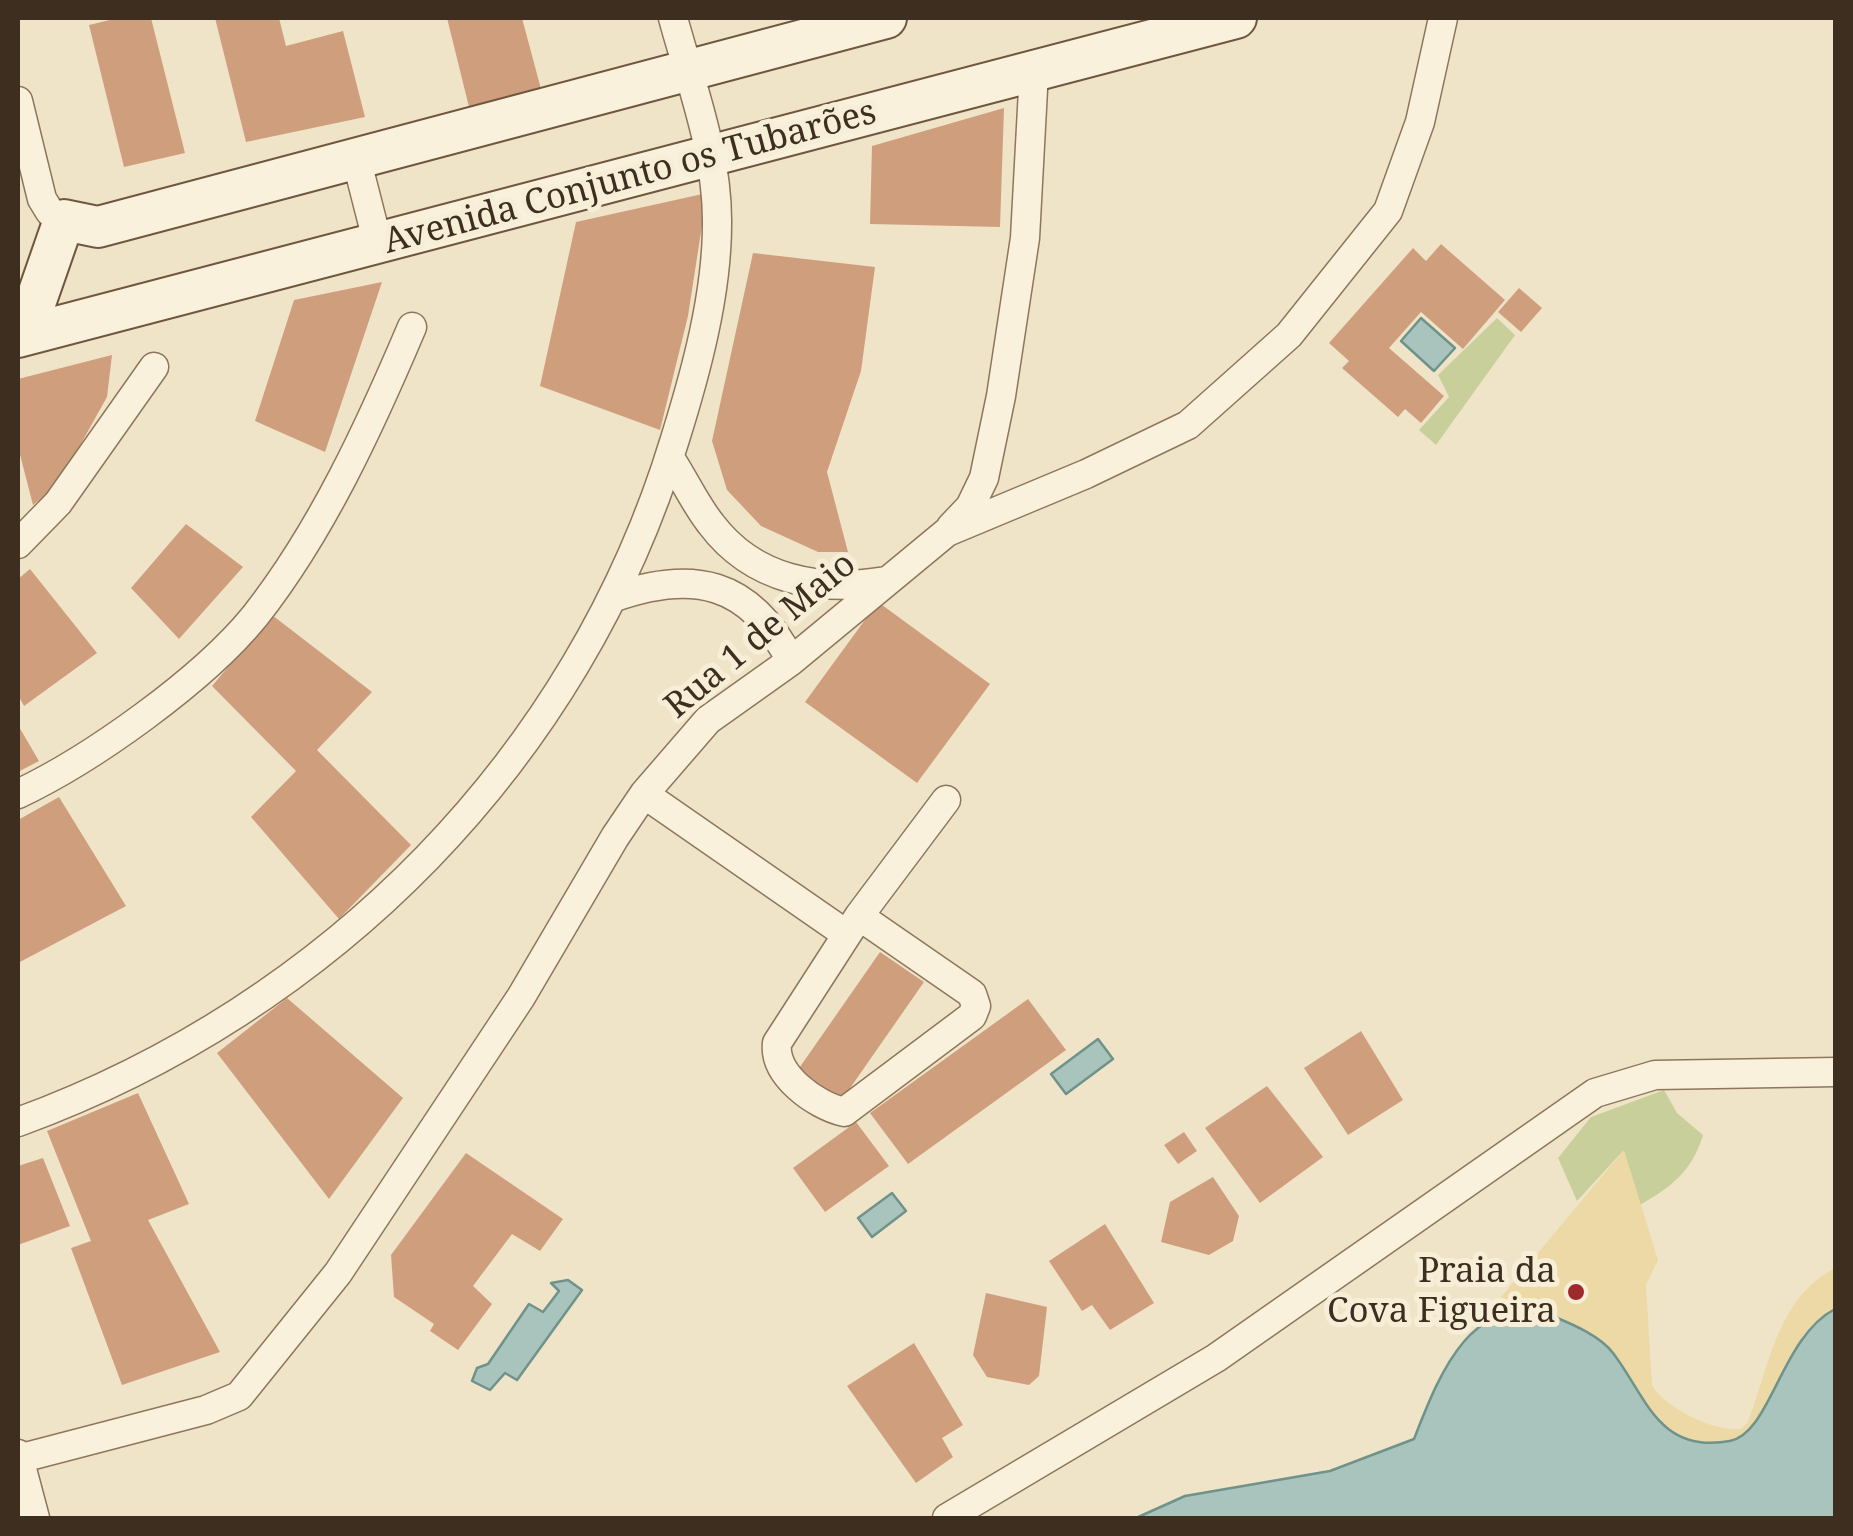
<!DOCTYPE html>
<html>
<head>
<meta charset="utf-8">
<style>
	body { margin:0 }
	#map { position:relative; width:1853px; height:1536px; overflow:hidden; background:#f0e4c8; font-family:"Noto Serif",serif }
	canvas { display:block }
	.frame { position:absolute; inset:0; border:20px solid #3d2e20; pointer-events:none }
</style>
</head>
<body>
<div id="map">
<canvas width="1853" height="1536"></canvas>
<div class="frame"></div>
</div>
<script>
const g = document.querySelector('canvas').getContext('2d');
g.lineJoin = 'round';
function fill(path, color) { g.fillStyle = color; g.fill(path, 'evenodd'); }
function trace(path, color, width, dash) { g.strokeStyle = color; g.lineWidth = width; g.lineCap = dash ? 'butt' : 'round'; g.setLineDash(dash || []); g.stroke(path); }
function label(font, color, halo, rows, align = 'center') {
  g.font = font + ' "Noto Serif",serif'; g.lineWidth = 10; g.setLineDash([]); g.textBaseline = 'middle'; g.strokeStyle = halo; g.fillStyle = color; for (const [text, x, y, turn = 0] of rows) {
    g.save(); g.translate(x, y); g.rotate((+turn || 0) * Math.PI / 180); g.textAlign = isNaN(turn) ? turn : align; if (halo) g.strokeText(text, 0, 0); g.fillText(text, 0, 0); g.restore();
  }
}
const green = new Path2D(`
	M1497,318L1515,335L1436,445L1419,430L1449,397L1438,375Z
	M1664,1090L1677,1113L1703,1135C1692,1172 1670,1188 1638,1206L1623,1151L1577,1201L1558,1158L1591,1117Z`);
const sand = new Path2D(`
	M1624,1150L1658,1260L1646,1285L1652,1385C1665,1408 1714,1432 1741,1429L1748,1422C1770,1364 1777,1299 1835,1268V1309C1777,1339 1783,1409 1747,1435C1737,1442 1721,1442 1709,1442C1658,1440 1633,1389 1611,1350L1506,1314L1482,1320Z`);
const water = new Path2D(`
	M1421,318L1455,348L1434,371L1401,341Z
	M1098,1039L1113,1059L1066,1094L1051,1074Z
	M892,1193L906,1211L872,1237L858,1218Z
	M568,1280L582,1290L517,1380L505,1373L490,1390L472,1381L477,1368L488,1364L529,1304L543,1312L559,1291L551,1283Z
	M1835,1309V1518H1136L1185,1496L1330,1471L1414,1439C1438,1378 1471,1287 1555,1317C1574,1325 1600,1336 1613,1353C1646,1396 1658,1454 1730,1441C1771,1433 1781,1337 1835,1309Z`);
const building = new Path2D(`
	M118,18H151L185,153L124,167L89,25Z
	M215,18H279L286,46L343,31L365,117L246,142Z
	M447,18H522L541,89L469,107Z
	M1004,108L1000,227L870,224L872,146Z
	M707,193L688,316L660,430L540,386L576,222Z
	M1441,244L1505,300L1463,349L1421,312L1389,348L1444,396L1421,423L1405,409L1398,417L1342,368L1349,361L1329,343L1413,248L1426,261Z
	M753,253L875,267L861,371L827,472L848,552H818L761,526L727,490L712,441Z
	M382,282L325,452L255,421L294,300Z
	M1519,288L1542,308L1521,332L1498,312Z
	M112,355L107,397L58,485L33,505L18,447V379Z
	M186,524L243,567L179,639L131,588Z
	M30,569L97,653L24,706L18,695V579Z
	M878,602L990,684L917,783L805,702Z
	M272,615L372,692L317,750L411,845L339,919L251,817L296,771L212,686Z
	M18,725L39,761L18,772Z
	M59,797L126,906L18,963V820Z
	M880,952L924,982L839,1104L795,1074Z
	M287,998L403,1098L329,1199L217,1053Z
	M1028,999L1066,1050L908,1164L870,1113Z
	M1361,1031L1403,1100L1348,1135L1304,1068Z
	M1267,1086L1323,1157L1260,1203L1205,1128Z
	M138,1093L189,1204L148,1220L220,1352L122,1385L71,1248L91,1241L47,1131Z
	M856,1122L889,1166L825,1212L793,1168Z
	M1184,1132L1197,1151L1178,1164L1164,1145Z
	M466,1153L563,1219L540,1251L512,1234L473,1286L492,1304L458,1350L430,1331L434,1324L394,1297L391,1255Z
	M43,1158L70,1226L18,1245V1166Z
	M1213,1177L1239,1216L1233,1241L1209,1255L1161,1242L1170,1202Z
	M1105,1224L1154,1303L1110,1330L1092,1305L1082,1311L1049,1261Z
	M986,1293L1047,1307L1039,1376L1029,1385L987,1377L973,1355Z
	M914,1343L963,1425L942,1438L953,1457L916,1483L847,1386Z`);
const street = new Path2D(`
	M18,101L42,199L50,212L64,220
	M356,158L378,244
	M670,458C684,479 695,504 711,524C754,581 820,592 886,581
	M951,527L970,507L984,478L1001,396L1025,238L1034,71
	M18,544L58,503L154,367
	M612,598C693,569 750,581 791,661
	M18,794C92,759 203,680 255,616C322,531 370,426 412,327
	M644,794L846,934
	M859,916L972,994L976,1006L972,1016L844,1112C815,1105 773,1075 777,1043L859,916L946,800
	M18,1122C330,1008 578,759 675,439C696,372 717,295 717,224C718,154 691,84 673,18
	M18,1454L35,1518
	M18,1459L206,1410L239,1396L338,1273L521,997L615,837L644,794L708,720L791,661L947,532L1086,474L1188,425L1289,335L1388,211L1420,122L1443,18
	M947,1518L1216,1358L1595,1093L1655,1075L1836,1072`);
const secondary = new Path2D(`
	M24,335L64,220L98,227L886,18
	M18,337L1236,18`);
const markers = [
	[1576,1292,10,"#9e2a2b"]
];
const streetNames = [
	["Avenida Conjunto os Tubarões",630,178,-15],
	["Rua 1 de Maio",761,636,-40]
];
const poiNames = [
	["Praia da",1556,1272],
	["Cova Figueira",1556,1312]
];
fill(green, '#c9cf9b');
fill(sand, '#ecd9a5');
fill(water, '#a9c4bc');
trace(water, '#6f938a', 2.5);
fill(building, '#cf9f7d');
trace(street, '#8d765c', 31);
trace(secondary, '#6f573f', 44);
trace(street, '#faf1dc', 28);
trace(secondary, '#faf1dc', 40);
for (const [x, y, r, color] of markers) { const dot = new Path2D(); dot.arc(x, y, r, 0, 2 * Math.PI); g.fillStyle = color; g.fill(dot); trace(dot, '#f7eed8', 4); }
label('35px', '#3d2e20', '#f7eed8', streetNames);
label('35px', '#3d2e20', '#f7eed8', poiNames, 'right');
</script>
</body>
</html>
